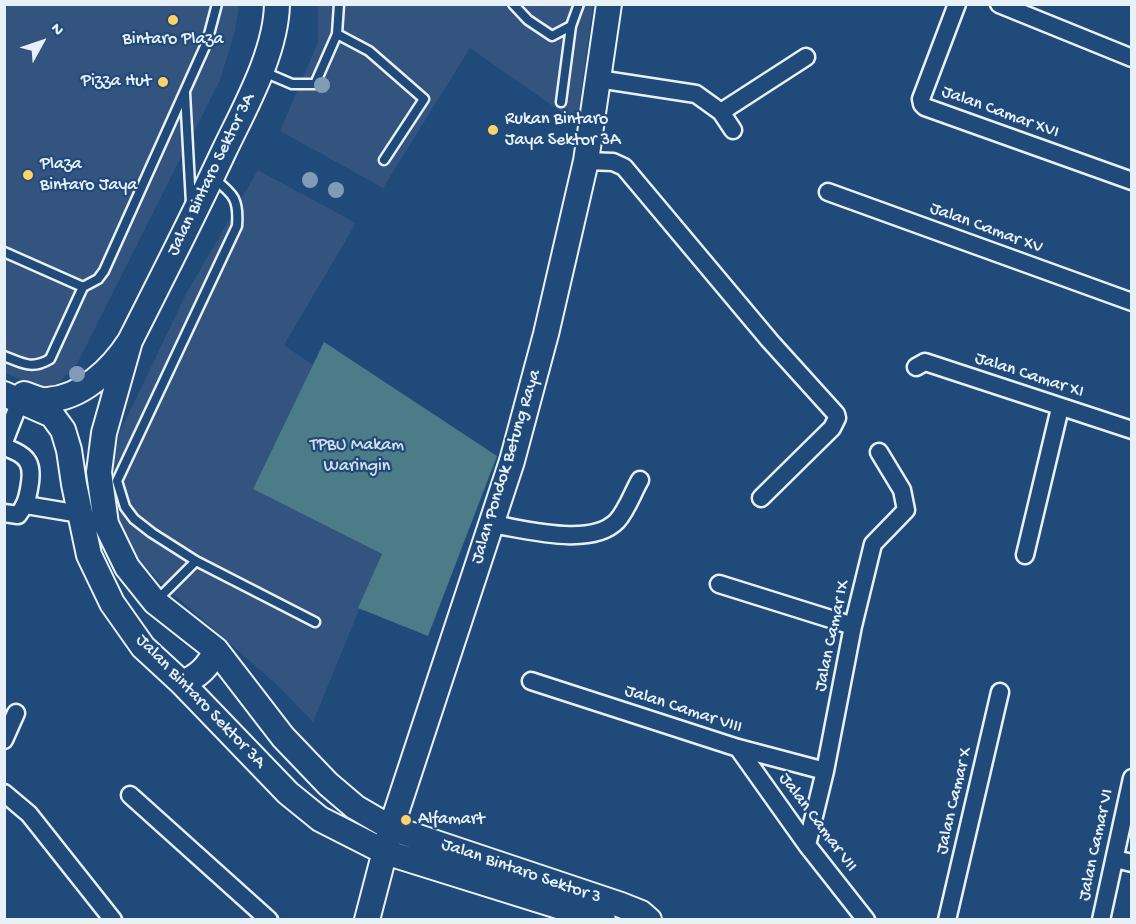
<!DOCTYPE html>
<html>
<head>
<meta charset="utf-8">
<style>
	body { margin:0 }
	#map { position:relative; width:1136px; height:924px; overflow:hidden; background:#1f4a7a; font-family:"Gochi Hand",sans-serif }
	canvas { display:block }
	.frame { position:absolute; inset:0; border:6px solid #e8f1f8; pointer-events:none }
	.north { position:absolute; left:12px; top:12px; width:60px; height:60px; -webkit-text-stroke:4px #1f4a7a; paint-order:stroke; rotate:50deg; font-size:16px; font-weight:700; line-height:24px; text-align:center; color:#e8f1f8 }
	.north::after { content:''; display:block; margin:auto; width:21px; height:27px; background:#e8f1f8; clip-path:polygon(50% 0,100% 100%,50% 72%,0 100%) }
</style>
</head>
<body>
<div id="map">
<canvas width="1136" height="924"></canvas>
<div class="frame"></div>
<div class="north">N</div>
</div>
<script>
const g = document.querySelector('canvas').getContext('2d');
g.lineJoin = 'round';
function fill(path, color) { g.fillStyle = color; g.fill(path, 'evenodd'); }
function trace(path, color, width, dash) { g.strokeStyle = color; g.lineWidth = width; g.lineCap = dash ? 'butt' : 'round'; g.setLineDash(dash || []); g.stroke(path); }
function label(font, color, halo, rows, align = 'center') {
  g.font = font + ' "Gochi Hand",sans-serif'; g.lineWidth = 4.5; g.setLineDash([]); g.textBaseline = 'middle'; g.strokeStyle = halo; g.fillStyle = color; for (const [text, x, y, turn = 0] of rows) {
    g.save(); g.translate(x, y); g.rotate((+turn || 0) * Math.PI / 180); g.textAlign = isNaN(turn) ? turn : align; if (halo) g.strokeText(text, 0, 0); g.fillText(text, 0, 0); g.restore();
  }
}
const built = new Path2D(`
	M4,5H239L235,31L220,80L77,364L55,387L36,386L5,373Z
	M318,5H593L577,123L470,48L383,188L280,131L318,42Z
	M258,170L356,223L284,345L313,365L253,489L382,554L313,722L277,685L160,582L127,547L115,505L112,472L119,434L186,294Z`);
const green = new Path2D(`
	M324,342L497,456L428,636L358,608L382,554L253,489Z`);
const lane = new Path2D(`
	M513,4L528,20L552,36L571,26L579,4
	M337,34L369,51L424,99L384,160
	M264,72L292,84H315L337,34L339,4
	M185,93L191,203
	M561,102L571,26
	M214,179C234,194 239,200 237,226L117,481L125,507L134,519L152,533L196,561L315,622
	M4,252L83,287L98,279L104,271L207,42L217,4
	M4,356C22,363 32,370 50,359L83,287
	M156,601L196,561`);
const street = new Path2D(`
	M957,4L921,99L922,104L925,107L1132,181
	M999,4L1132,58
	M598,79L696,94L721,112L806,57
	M721,112L733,130
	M586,161L613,162L624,167L770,341L836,414L837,418L832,428L761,498
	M828,192L1132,302
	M916,367L925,362L1132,430
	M4,442L20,401
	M4,447C29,455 34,464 29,489C27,500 25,506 18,515L4,513
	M26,505L80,514
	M491,524C525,529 591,548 617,521C627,510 633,492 640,480
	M1025,555L1060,408
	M719,584L853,626
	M531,681L738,748L825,771
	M4,740L16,713
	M738,748L807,845L866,920
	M4,793L29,814L113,920
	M130,795L269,920
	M807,845L825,771L853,626L873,544L906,510L902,490L879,452
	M1115,859L1132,863
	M947,920L1000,692
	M1101,920L1132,778`);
const secondary = new Path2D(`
	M130,341L104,433L99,472L106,524L127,567L155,602L216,650L283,737L328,784L355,807L391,828L621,905L641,913L649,920
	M4,394L52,415L63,430L69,450L74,484L89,555L112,603L143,647L182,683L288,793L320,819L385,852L603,920
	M24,394C31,396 40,401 47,400C82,398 112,369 130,341C162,278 194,215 224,151C245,107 276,53 277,4
	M182,683C199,676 208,667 216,650
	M367,920L391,828L512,461L546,334L586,161L609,4`);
const trees = [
	[322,85],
	[310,180],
	[336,190],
	[77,374]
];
const markers = [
	[173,20,6,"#ffd166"],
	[163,82,6,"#ffd166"],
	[493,130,6,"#ffd166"],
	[28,175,6,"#ffd166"],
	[406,820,6,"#ffd166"]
];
const poiNames = [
	["Bintaro Plaza",173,40,"center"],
	["Pizza Hut",151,82,"right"],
	["Rukan Bintaro",505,120],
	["Jaya Sektor 3A",505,141],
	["Plaza",40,165],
	["Bintaro Jaya",40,186],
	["Alfamart",418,820]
];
const streetNames = [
	["Jalan Camar XVI",1000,113,20],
	["Jalan Bintaro Sektor 3A",212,175,-64],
	["Jalan Camar XV",986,229,20],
	["Jalan Camar XI",1029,376,18],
	["Jalan Pondok Betung Raya",507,467,-73],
	["Jalan Camar IX",833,636,-78],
	["Jalan Bintaro Sektor 3A",200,702,46],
	["Jalan Camar VIII",683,710,18],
	["Jalan Camar X",955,801,-77],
	["Jalan Camar VII",817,823,53],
	["Jalan Camar VI",1097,845,-78],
	["Jalan Bintaro Sektor 3",521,872,19]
];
const parkNames = [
	["TPBU Makam",357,446],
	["Waringin",357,467]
];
fill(built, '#33547e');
fill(green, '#4c7c87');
trace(lane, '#e8f1f8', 13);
trace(street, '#e8f1f8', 21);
trace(secondary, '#e8f1f8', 28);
trace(lane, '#1f4a7a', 8);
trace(street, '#1f4a7a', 16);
trace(secondary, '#1f4a7a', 24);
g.fillStyle = '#819cb6';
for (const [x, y] of trees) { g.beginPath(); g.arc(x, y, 8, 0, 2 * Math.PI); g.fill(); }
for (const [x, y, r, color] of markers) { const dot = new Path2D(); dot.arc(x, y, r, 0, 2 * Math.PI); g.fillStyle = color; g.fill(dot); trace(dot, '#1f4a7a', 2); }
label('18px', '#e8f1f8', '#1f4a7a', poiNames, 'left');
label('18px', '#e8f1f8', '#1f4a7a', streetNames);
label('18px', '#d1dfe7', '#1f4a7a', parkNames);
</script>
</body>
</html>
